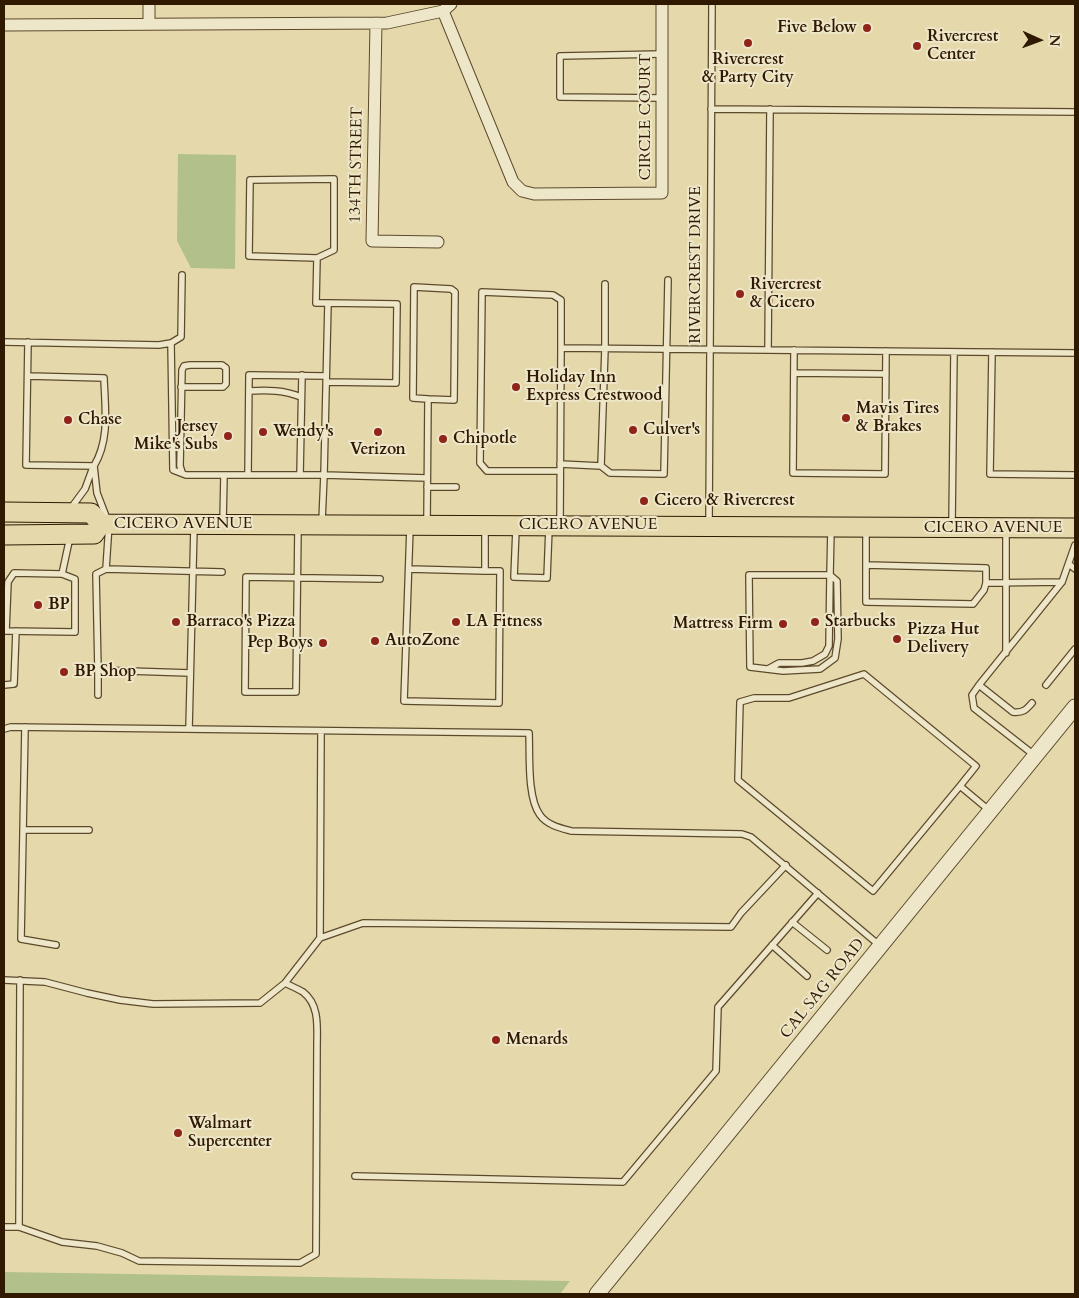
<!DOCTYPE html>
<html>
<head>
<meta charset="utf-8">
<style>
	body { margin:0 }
	#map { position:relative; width:1079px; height:1298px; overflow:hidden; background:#e5d9ac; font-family:Cardo,serif }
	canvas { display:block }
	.frame { position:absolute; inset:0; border:5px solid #2f1900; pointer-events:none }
	.north { position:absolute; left:1014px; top:15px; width:50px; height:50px; -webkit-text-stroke:4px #eee6c9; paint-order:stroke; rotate:92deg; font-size:14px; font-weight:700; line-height:20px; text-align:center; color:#2f1900 }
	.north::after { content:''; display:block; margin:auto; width:18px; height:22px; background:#2f1900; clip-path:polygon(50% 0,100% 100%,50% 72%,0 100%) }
</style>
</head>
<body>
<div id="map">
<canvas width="1079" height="1298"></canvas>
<div class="frame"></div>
<div class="north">N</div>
</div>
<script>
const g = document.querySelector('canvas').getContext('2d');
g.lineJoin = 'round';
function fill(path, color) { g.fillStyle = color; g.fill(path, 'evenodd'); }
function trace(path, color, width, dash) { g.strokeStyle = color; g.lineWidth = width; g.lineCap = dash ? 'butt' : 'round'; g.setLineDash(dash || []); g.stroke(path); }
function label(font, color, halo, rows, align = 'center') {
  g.font = font + ' Cardo,serif'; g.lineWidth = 4; g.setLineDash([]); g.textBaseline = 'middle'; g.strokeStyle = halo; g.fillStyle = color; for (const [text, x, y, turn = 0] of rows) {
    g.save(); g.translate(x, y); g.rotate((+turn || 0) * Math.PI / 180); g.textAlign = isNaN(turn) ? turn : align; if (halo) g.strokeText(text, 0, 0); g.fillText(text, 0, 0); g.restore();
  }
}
const green = new Path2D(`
	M178,154L236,155L235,269L191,268L177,241Z
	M4,1272L570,1281L560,1294H4Z`);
const service = new Path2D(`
	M662,98L560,97V56L662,54
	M711,109L1075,112
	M317,258L334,250V179L250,180L249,256L317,258L316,303H328L324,475L427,478
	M4,342L159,345L171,343L181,337L182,275
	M171,343L173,470L186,475H324L322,521
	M768,350L770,109
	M794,350L793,473L885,474L886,351
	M992,352L990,474L1075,475
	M794,373L886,374
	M28,376L104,378C105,409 110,439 94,466L26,465L28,342
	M326,382L396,383L397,304L328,303
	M181,387H223L226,384V368L222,365H190L184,366L182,370L180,466L182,472
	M249,391C268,390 284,390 301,397
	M560,464L601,466L610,473L664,474L668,280
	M94,466L97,493L109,524L106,569L222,572
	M601,466L605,348V284
	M560,471H487L480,463L482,292L553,295L561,300V348
	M248,475L249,375L326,376
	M300,475L302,375
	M427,487H456
	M71,508L85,489L92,470
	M223,522L224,475
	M427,522L428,399L413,398L414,287L451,289L455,292L454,400L428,399
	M560,523L561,348L1075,353
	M709,524L712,4
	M952,524L954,352
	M410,527L404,701L499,703L500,571H485V528
	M298,528L296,692H245L246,577L380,579
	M516,529L514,577L547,578L549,528
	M866,529V565L986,568V583L1062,582
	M1069,564L1075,569
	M866,565V602L973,604L984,590L986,583
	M106,569L96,574L98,670L190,673
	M409,569L485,571
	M830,575L837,581L838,639L835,658L820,669L783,671L750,667L749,575H830L831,529
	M4,631H6L8,582L14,573L62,574L70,537
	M6,631L75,632V579L62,574
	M1006,653V530
	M768,669L779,663H802L813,661L825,654L829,646L830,575
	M98,670V695
	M4,685L14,684L16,631
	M979,685L1013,712C1023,713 1026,710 1032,703
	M1046,685L1075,649
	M25,727L21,939L56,945
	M4,729L11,727L529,733C530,755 527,798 540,815C547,825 560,828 571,831L742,834L751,837L879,945
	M189,729L194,527
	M1034,755L974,708L972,695L979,685L1062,582L1075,545
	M960,786L976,766L864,674L789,698H754L740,702L738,780L873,891L960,786L990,811
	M23,830H89
	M792,922L827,950
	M320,938L363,923L731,927L741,913L786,865
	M772,945L807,976
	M4,980L45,982L87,993L120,1000L153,1004L260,1003L285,983L320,938L321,731
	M355,1176L623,1182L716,1071L718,1007L818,893
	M4,1227H19L20,980
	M19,1227L62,1242L97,1246L122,1253L139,1261L300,1263L316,1254L317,1046C317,1028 320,1005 303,992C298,989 291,986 285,983`);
const minor = new Path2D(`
	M443,11L513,182L522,191L534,194L662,193V4
	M149,23V4
	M376,23L372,241L438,242
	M4,25L387,23L443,11L451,4`);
const tertiary = new Path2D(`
	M597,1294L1075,707`);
const primary = new Path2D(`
	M4,512L91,513L101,524L1075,528
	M4,535L94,534L101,524`);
const markers = [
	[867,28,5,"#8f2418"],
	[748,43,5,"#8f2418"],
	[917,46,5,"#8f2418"],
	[740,294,5,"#8f2418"],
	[516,387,5,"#8f2418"],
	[846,418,5,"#8f2418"],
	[68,420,5,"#8f2418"],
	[633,430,5,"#8f2418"],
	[263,432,5,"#8f2418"],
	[378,432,5,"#8f2418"],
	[228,436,5,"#8f2418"],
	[443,439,5,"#8f2418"],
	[644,501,5,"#8f2418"],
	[38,605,5,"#8f2418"],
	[176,622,5,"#8f2418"],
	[456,622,5,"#8f2418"],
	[815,622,5,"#8f2418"],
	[783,624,5,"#8f2418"],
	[897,639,5,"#8f2418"],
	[375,641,5,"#8f2418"],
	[323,643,5,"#8f2418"],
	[64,672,5,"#8f2418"],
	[496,1040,5,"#8f2418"],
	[178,1133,5,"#8f2418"]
];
const poiNames = [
	["Five Below",857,28,"right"],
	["Rivercrest",927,37],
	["Center",927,55],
	["Rivercrest",748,60,"center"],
	["& Party City",748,78,"center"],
	["Rivercrest",750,285],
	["& Cicero",750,303],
	["Holiday Inn",526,378],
	["Express Crestwood",526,396],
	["Mavis Tires",856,409],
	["& Brakes",856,427],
	["Chase",78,420],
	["Jersey",218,427,"right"],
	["Mike's Subs",218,445,"right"],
	["Culver's",643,430],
	["Wendy's",273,432],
	["Chipotle",453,439],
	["Verizon",378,450,"center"],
	["Cicero & Rivercrest",654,501],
	["BP",48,605],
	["Barraco's Pizza",186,622],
	["LA Fitness",466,622],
	["Starbucks",825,622],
	["Mattress Firm",773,624,"right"],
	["Pizza Hut",907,630],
	["Delivery",907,648],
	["AutoZone",385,641],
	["Pep Boys",313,643,"right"],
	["BP Shop",74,672],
	["Menards",506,1040],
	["Walmart",188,1124],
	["Supercenter",188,1142]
];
const streetNames = [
	["CIRCLE COURT",646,117,-90],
	["134TH STREET",357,165,-89],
	["RIVERCREST DRIVE",696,265,-90],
	["CICERO AVENUE",183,524],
	["CICERO AVENUE",588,525],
	["CICERO AVENUE",993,528],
	["CAL SAG ROAD",823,989,-51]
];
fill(green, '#b2c08b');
trace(service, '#5c492b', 8);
trace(minor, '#5c492b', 13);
trace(tertiary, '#5c492b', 17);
trace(primary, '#2f1900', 21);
trace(service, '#eee6c9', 5.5);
trace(minor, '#eee6c9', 11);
trace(tertiary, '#eee6c9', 15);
trace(primary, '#e5d9ac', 19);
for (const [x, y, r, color] of markers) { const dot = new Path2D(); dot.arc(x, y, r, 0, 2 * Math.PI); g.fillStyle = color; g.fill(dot); trace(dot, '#eee6c9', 2); }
label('bold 16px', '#2f1900', '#eee6c9', poiNames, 'left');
label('16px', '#2f1900', '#eee6c9', streetNames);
</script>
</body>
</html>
